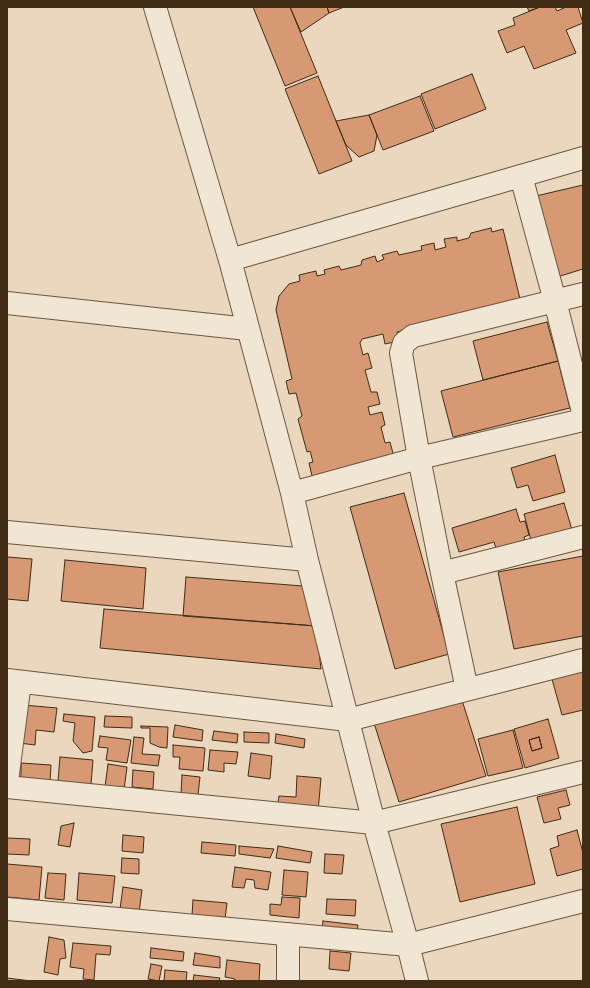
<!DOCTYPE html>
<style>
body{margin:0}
#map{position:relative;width:590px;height:988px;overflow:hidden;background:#ead7bd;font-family:"EB Garamond",serif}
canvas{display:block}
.frame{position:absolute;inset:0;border:8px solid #412c16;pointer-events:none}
</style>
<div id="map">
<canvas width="590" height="988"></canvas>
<div class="frame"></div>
</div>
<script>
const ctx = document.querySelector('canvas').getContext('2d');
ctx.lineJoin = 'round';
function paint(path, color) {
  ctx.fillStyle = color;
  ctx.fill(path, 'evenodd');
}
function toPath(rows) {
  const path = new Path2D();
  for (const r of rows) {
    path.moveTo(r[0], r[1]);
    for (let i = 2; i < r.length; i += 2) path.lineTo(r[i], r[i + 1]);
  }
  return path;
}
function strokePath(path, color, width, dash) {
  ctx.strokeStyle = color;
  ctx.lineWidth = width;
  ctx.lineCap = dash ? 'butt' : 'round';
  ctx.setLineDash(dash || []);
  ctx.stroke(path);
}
const building = toPath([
 [253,7,290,7,317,73,285,86,253,7],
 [290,7,327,7,329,13,301,32,290,7],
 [327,7,344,7,329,13,327,7],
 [527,7,540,7,529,11,527,7],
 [540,7,555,7,557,11,566,7,578,7,583,23,566,30,576,53,534,69,524,46,507,53,498,31,515,25,513,18,540,7],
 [472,74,486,109,435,129,421,94,472,74],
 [318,76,352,161,319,174,285,89,318,76],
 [420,96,434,131,383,150,369,115,420,96],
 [369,115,377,135,374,151,359,157,346,145,336,121,369,115],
 [583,185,583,269,557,277,536,196,583,185],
 [491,228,492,232,503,229,521,303,397,332,399,341,385,344,383,334,362,339,360,343,363,355,368,353,372,368,365,370,371,392,377,392,380,404,368,407,370,415,382,412,385,425,381,427,385,443,390,442,394,457,313,480,309,463,313,462,310,451,307,452,298,419,302,416,296,393,289,394,286,381,292,379,276,310,279,296,289,284,300,281,299,275,316,271,317,276,325,274,324,270,339,266,341,270,361,265,362,260,375,256,377,262,384,259,382,255,397,251,399,255,422,250,421,246,434,243,435,250,446,247,444,239,457,237,457,241,469,238,471,233,491,228],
 [547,322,558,361,483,380,473,341,547,322],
 [558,361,570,408,453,437,441,391,558,361],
 [555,455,565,492,533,501,528,485,517,488,511,468,555,455],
 [404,493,449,654,395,669,350,507,404,493],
 [564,503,573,533,532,544,524,514,564,503],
 [516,509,520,522,525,521,529,535,524,537,527,546,498,555,494,542,459,552,452,528,516,509],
 [583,556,583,636,514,649,498,572,583,556],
 [7,557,32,559,28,601,7,599,7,557],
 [65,560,146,568,143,609,61,601,65,560],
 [186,577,303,586,316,626,183,616,186,577],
 [104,609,316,626,321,669,100,648,104,609],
 [583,671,583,710,562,715,552,679,583,671],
 [461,697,486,776,399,802,374,723,461,697],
 [23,705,57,708,54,732,36,730,35,745,19,743,23,705],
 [64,714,95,717,92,751,83,753,73,741,75,723,63,721,64,714],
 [105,716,132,717,132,728,104,727,105,716],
 [548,719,559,758,525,768,514,729,548,719],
 [539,737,542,748,532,751,529,740,539,737],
 [175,725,203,730,202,741,173,737,175,725],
 [141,726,168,727,167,748,159,747,150,743,150,728,141,728,141,726],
 [513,730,523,768,488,776,478,739,513,730],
 [214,731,238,734,237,743,212,740,214,731],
 [244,732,269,733,269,743,244,742,244,732],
 [276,734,305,739,304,748,275,743,276,734],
 [100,736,131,740,127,763,106,760,108,748,98,747,100,736],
 [134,737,144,738,142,754,160,755,158,766,131,763,134,737],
 [539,737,542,748,532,751,529,740,539,737],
 [173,745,205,748,203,771,179,769,180,757,173,757,173,745],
 [210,750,238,752,236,764,224,763,224,772,208,770,210,750],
 [251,753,272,756,270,779,248,776,251,753],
 [60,757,93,760,91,784,58,781,60,757],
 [21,763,51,765,50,782,21,781,21,763],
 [108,764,127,767,124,790,105,787,108,764],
 [133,770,154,772,153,789,132,787,133,770],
 [182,775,200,777,198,795,181,794,182,775],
 [297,776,321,778,318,812,277,809,279,796,296,797,297,776],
 [566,790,570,805,558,808,561,819,544,823,537,797,566,790],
 [517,807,535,884,460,902,441,824,517,807],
 [74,823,70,847,58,845,61,826,74,823],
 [577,830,583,853,583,869,557,876,550,849,559,846,557,836,577,830],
 [123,835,144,837,143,853,122,851,123,835],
 [7,838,30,839,29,855,7,854,7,838],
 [202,842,236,845,235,856,201,853,202,842],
 [239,846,274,849,270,858,239,854,239,846],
 [278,846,312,852,310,863,276,858,278,846],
 [325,854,344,855,342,874,324,873,325,854],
 [122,858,139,859,139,874,121,873,122,858],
 [7,864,42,867,39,900,7,897,7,864],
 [235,867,271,872,268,890,255,888,254,880,246,879,244,888,232,887,235,867],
 [284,870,308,872,306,897,282,895,284,870],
 [48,873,66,874,64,900,45,898,48,873],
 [79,873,115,876,112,903,77,900,79,873],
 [123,887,142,890,139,912,120,909,123,887],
 [282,897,300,898,299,918,270,915,270,904,281,905,282,897],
 [327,899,356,900,355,916,326,914,327,899],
 [193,900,227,903,225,919,192,916,193,900],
 [323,921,358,925,357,934,322,931,323,921],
 [49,937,64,940,66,958,60,959,58,975,44,972,49,937],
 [73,943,111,946,110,955,96,954,94,980,83,979,84,969,70,967,73,943],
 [151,948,184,952,183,961,150,958,151,948],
 [330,951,351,953,349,971,329,969,330,951],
 [195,953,220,957,220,968,193,965,195,953],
 [227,960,260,964,259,981,235,981,235,979,225,977,227,960],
 [151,964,162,966,159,981,148,979,151,964],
 [165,970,187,972,186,981,164,981,165,970],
 [194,975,220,978,219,981,193,981,194,975],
 [7,978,31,981,7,981,7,978]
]);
const minor = toPath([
 [155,7,230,260,292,493,307,560,374,823,408,945,417,981],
 [521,176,555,301,583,412],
 [230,260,583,158],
 [7,303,248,329],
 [292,493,419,458,583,420],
 [7,532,307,560],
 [442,573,583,537],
 [7,680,348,720,583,660],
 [467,689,442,573,419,458,401,353,404,343,413,336,583,294],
 [7,781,20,682],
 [7,787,374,823,583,772],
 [7,909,408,945,583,901],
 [288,934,288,981]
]);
paint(building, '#d69973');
strokePath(building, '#412c16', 1);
strokePath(minor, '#6b5740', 24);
strokePath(minor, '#f1e5d4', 22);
</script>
